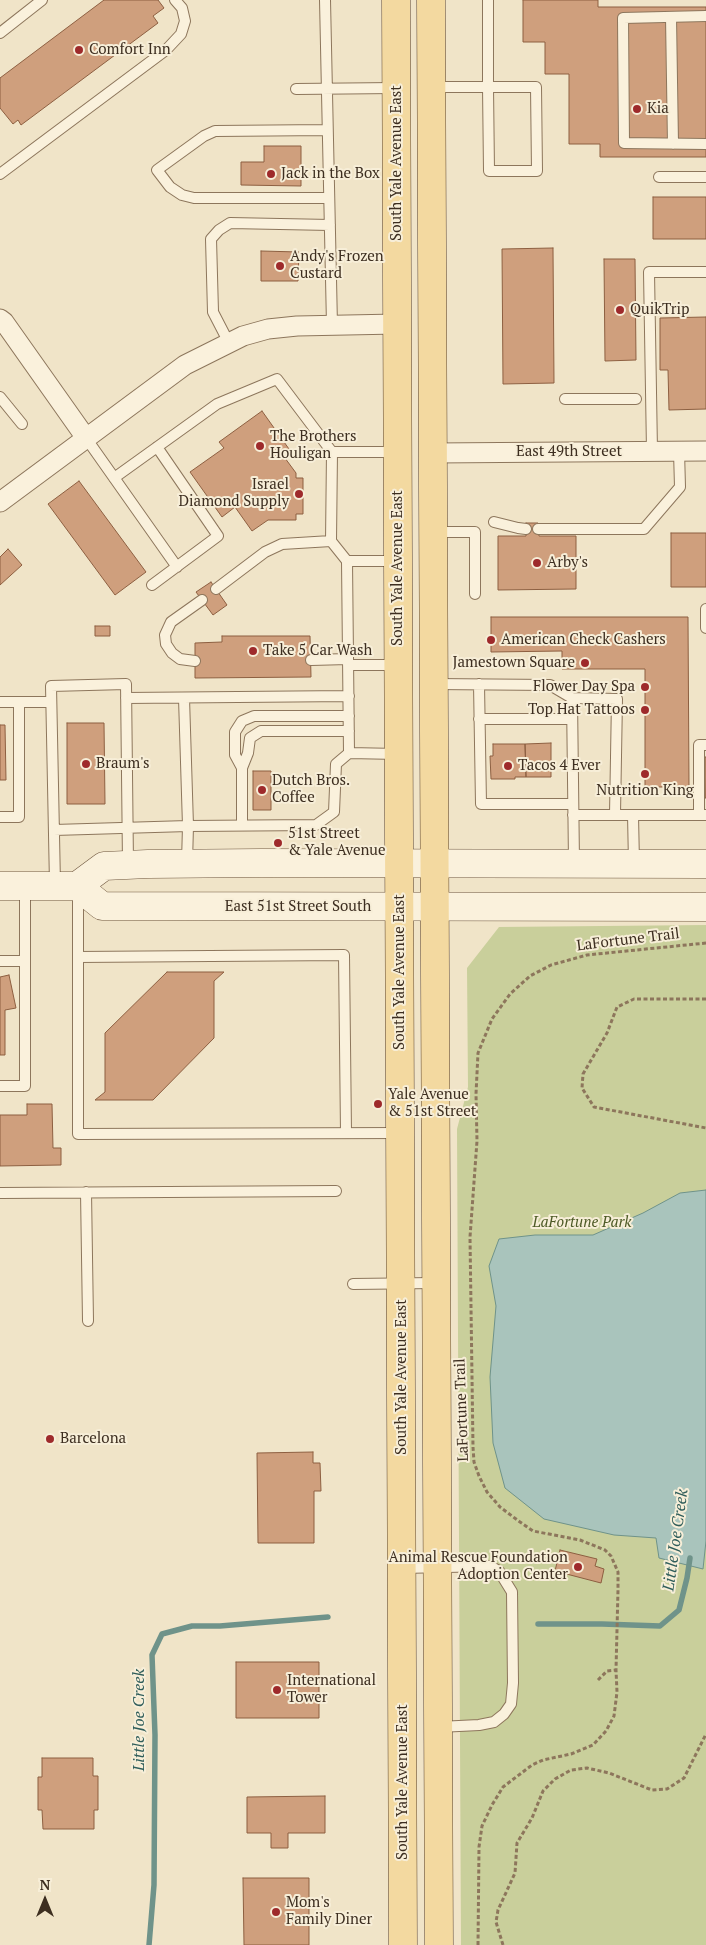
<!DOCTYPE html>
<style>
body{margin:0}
#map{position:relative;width:706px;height:1945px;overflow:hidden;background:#f0e4c8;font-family:"PT Serif",serif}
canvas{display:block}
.north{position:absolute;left:20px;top:1875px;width:50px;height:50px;-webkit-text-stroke:4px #f7eed8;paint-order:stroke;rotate:0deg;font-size:14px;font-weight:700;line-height:20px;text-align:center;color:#3d2e20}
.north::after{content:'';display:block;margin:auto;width:18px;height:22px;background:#3d2e20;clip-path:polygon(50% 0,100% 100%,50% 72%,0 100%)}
</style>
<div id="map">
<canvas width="706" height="1945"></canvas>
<div class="north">N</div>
</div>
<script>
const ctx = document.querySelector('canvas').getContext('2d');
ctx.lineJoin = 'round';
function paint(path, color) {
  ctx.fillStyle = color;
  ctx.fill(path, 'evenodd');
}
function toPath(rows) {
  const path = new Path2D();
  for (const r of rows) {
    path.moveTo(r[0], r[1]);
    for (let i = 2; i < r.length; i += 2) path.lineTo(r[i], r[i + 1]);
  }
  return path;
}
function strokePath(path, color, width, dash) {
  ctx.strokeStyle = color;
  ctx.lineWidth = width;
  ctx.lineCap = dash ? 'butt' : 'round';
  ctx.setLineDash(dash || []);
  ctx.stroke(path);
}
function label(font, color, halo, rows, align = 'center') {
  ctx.font = font + ' "PT Serif",serif';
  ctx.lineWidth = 4;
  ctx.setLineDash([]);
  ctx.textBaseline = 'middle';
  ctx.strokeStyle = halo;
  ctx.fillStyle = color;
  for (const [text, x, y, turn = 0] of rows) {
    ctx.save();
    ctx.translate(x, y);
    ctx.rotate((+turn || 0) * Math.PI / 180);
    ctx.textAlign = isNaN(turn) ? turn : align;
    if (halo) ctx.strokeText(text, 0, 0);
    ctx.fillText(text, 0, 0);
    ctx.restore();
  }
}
const green = toPath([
 [706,925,706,1945,461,1945,457,1129,468,1087,467,968,499,927]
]);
const water = toPath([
 [706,1190,706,1541,703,1569,659,1558,656,1538,614,1535,544,1519,505,1488,493,1443,490,1377,496,1306,489,1266,499,1239,535,1235,593,1235,643,1213,680,1193,706,1190]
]);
const stream = toPath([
 [538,1624,602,1624,660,1626,679,1610,687,1578,690,1558],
 [149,1945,154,1885,155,1735,152,1655,162,1634,192,1626,220,1626,328,1617]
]);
const building = toPath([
 [104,0,158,0,164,8,153,16,158,23,21,125,18,120,13,124,0,108,0,78,104,0],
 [523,0,598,0,598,7,706,7,706,157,600,157,600,144,569,144,569,74,545,74,545,42,523,42,523,0],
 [264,146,301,146,301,186,241,185,241,162,264,162,264,146],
 [653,197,706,197,706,239,653,239,653,197],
 [553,248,554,383,503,384,502,249,553,248],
 [261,251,299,252,298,281,261,281,261,251],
 [604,259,635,259,636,360,605,361,604,259],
 [706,317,706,409,669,410,668,370,660,370,660,318,706,317],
 [262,411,289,449,282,454,296,473,296,478,303,478,303,514,296,514,296,520,268,520,252,531,235,507,222,517,190,472,224,448,219,442,262,411],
 [79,481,146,572,115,595,48,504,79,481],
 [526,523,538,523,539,536,576,536,576,589,498,590,498,536,526,536,526,523],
 [671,533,706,533,706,587,671,587,671,533],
 [8,549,22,565,0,585,0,557,8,549],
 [211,582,227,605,213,615,196,592,211,582],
 [491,617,688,617,689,787,645,787,645,669,562,669,562,651,491,652,491,617],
 [95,626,110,626,110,636,95,636,95,626],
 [222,636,310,636,311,677,195,678,195,643,222,642,222,636],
 [67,723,104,723,105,804,67,804,67,723],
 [0,725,5,725,6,780,0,780,0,725],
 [551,743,551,777,526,777,525,744,551,743],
 [493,744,525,744,526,777,515,777,515,779,491,779,490,756,493,756,493,744],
 [704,757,706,757,706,798,705,798,704,757],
 [253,771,271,771,271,810,253,810,253,771],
 [167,972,224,972,214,981,214,1038,153,1100,95,1100,105,1092,105,1033,167,972],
 [9,975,16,1008,5,1010,5,1055,0,1055,0,977,9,975],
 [27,1104,52,1104,53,1148,61,1148,61,1165,0,1166,0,1115,27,1115,27,1104],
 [313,1452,313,1463,320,1463,321,1491,314,1491,314,1543,258,1543,257,1453,313,1452],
 [560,1550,597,1559,595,1566,604,1569,601,1583,555,1571,560,1550],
 [236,1662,319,1662,319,1718,236,1718,236,1662],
 [42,1758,93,1758,93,1776,98,1776,98,1810,94,1810,94,1829,43,1829,42,1810,38,1810,38,1777,42,1777,42,1758],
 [325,1796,325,1833,288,1833,288,1848,271,1848,271,1833,247,1833,247,1797,325,1796],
 [243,1878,309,1878,309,1945,244,1945,243,1878]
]);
const path = toPath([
 [706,999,634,999,617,1007,607,1033,583,1074,582,1088,594,1107,706,1128],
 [598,1680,607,1671,616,1670],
 [478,1945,479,1847,482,1826,492,1805,503,1787,532,1765,543,1760,571,1754,593,1745,606,1731,614,1716,617,1692,616,1670,618,1590,618,1572,611,1556,605,1550,580,1540,533,1531,520,1522,500,1507,487,1492,479,1476,474,1462,473,1447,470,1237,477,1141,476,1094,478,1053,492,1019,510,994,530,976,551,965,587,955,706,943],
 [503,1945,496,1922,498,1910,515,1873,517,1843,532,1818,543,1791,555,1779,571,1770,587,1768,609,1773,652,1790,667,1789,684,1778,706,1734]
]);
const service = toPath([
 [325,0,332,325],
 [706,16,623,18,624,143,706,144],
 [671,17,673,144],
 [0,33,42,0],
 [432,87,536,87,537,171,489,171,488,87,488,0],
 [296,89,395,88],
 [327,130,215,131,204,136,157,170,170,187,182,195,194,198,329,198],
 [0,174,166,50,181,34,185,21,182,8,175,0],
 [659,177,706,177],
 [229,343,213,312,211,239,219,230,230,223,330,225],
 [0,397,22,424],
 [565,399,636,399],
 [86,438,177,567],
 [652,451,649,272,706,272],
 [332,452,396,452],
 [114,478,217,404,277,379,332,452,331,541,347,561,349,753,336,764,334,812,316,825,188,826,187,862],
 [494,522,518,528,526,529],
 [538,529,644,529,680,487,679,451],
 [435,532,475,532,475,594],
 [347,561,396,561],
 [152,585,218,536,157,447],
 [216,589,265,552,282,544,331,541],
 [706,609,706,628],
 [311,660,348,659],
 [195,661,180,659,172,653,166,644,165,635,171,622,202,600],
 [348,665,397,665],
 [434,684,550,685,572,698,617,699,615,814],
 [479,684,481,804,573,804],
 [126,698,349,696],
 [572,698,574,862],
 [0,702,51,702],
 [479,719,572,719],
 [349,753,398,754],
 [242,768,235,755,235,732,242,721,254,716,349,716],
 [573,815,706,815],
 [633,815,634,863],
 [699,815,699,745,706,745],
 [0,817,19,817,19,702],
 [242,825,242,768,248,753,250,738,261,731,349,731],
 [54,830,188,826,184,698],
 [55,884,51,686,126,684,128,864],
 [78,893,78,1134,400,1133],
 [78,957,344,955,346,1133],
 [0,961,25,961],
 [0,1086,25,1086,25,887],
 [86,1192,88,1321],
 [0,1193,336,1191],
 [353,1284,434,1283],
 [403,1568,490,1566,499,1571,512,1592,513,1683,511,1704,504,1714,494,1722,479,1725,439,1727]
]);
const minor = toPath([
 [0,319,4,322,86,438],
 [433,453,706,451],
 [0,502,185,365,243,336,268,329,297,326,397,324]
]);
const secondary = toPath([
 [0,886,77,886,104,866,148,864,261,863,706,864],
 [77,886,102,906,706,907]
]);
const primary = toPath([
 [396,0,403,1945],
 [431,0,439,1945]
]);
const markers = [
 [79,50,5,"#9e2a2b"],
 [637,109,5,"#9e2a2b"],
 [271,174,5,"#9e2a2b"],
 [280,266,5,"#9e2a2b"],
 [620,310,5,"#9e2a2b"],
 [260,446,5,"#9e2a2b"],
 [299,494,5,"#9e2a2b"],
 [537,563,5,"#9e2a2b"],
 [491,640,5,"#9e2a2b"],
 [253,651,5,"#9e2a2b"],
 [585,663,5,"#9e2a2b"],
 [645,687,5,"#9e2a2b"],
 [645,710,5,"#9e2a2b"],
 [86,764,5,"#9e2a2b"],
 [508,766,5,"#9e2a2b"],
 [645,774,5,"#9e2a2b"],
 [262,790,5,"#9e2a2b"],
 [278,843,5,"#9e2a2b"],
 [378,1104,5,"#9e2a2b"],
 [50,1439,5,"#9e2a2b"],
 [578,1567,5,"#9e2a2b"],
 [277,1690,5,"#9e2a2b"],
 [276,1912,5,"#9e2a2b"]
];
const poiNames = [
 ["Comfort Inn",89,50],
 ["Kia",647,109],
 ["Jack in the Box",281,174],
 ["Andy's Frozen",290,257],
 ["Custard",290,274],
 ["QuikTrip",630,310],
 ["The Brothers",270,437],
 ["Houligan",270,454],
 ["Israel",289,485,"right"],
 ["Diamond Supply",289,502,"right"],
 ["Arby's",547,563],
 ["American Check Cashers",501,640],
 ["Take 5 Car Wash",263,651],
 ["Jamestown Square",575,663,"right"],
 ["Flower Day Spa",635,687,"right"],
 ["Top Hat Tattoos",635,710,"right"],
 ["Braum's",96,764],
 ["Tacos 4 Ever",518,766],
 ["Dutch Bros.",272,781],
 ["Coffee",272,798],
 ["Nutrition King",645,791,"center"],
 ["51st Street",288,834],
 ["& Yale Avenue",288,851],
 ["Yale Avenue",388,1095],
 ["& 51st Street",388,1112],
 ["Barcelona",60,1439],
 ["Animal Rescue Foundation",568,1558,"right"],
 ["Adoption Center",568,1575,"right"],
 ["International",287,1681],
 ["Tower",287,1698],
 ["Mom's",286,1903],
 ["Family Diner",286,1920]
];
const streetNames = [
 ["South Yale Avenue East",397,163,-90],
 ["East 49th Street",569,452],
 ["South Yale Avenue East",398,568,-90],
 ["East 51st Street South",298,907],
 ["LaFortune Trail",628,940,-7],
 ["South Yale Avenue East",400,972,-90],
 ["South Yale Avenue East",402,1377,-90],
 ["LaFortune Trail",462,1410,-92],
 ["South Yale Avenue East",403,1782,-90]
];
const parkNames = [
 ["LaFortune Park",582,1223]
];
const waterNames = [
 ["Little Joe Creek",676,1540,-82],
 ["Little Joe Creek",139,1720,-90]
];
paint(green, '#c9cf9b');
paint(water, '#a9c4bc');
strokePath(water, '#6f938a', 1);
strokePath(stream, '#6f938a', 5.5);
paint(building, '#cf9f7d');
strokePath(building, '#8d5f41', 1);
strokePath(service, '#8d765c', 12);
strokePath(minor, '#8d765c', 21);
strokePath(secondary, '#6f573f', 29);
strokePath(primary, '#5b4430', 29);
strokePath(path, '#8d765c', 3, [4, 2.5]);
strokePath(service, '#faf1dc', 10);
strokePath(minor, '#faf1dc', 19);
strokePath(secondary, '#faf1dc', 28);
strokePath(primary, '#f3d9a0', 28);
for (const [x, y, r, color] of markers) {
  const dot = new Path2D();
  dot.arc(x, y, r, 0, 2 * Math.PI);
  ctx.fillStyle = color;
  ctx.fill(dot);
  strokePath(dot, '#f7eed8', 2);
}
label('15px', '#3d2e20', '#f7eed8', poiNames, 'left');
label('15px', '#3d2e20', '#f7eed8', streetNames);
label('italic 15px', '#4d5a26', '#f7eed8', parkNames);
label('italic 16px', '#2f5d5a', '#f7eed8', waterNames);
</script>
